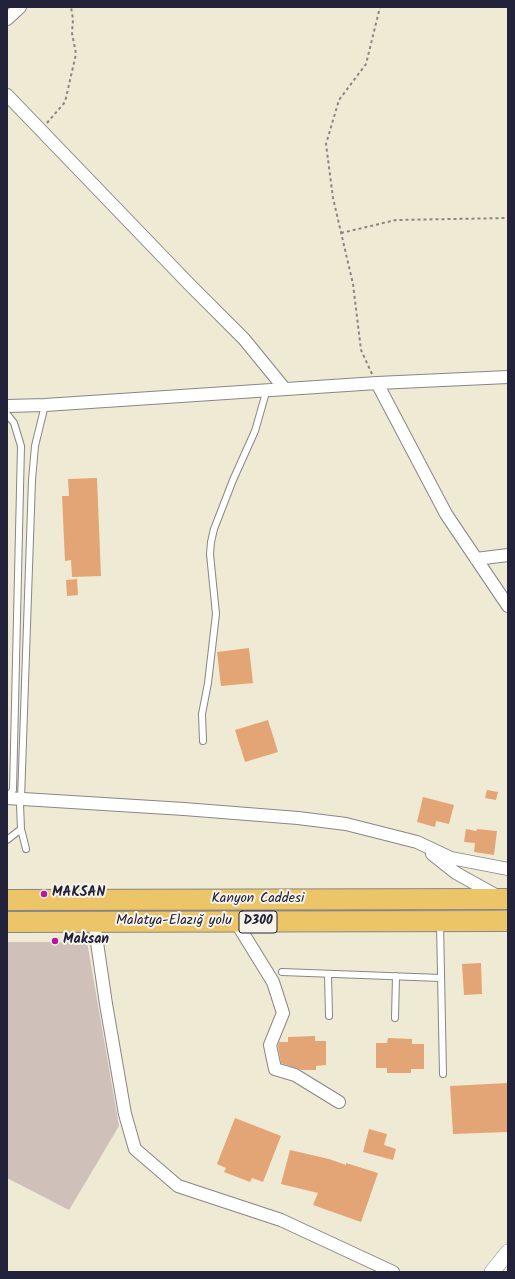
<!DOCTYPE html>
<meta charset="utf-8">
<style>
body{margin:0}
#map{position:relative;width:515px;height:1279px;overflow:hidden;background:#efead3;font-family:Kalam,sans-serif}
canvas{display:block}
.frame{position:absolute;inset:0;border:8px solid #22223b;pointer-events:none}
</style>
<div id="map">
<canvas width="515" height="1279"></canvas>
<div class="frame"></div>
</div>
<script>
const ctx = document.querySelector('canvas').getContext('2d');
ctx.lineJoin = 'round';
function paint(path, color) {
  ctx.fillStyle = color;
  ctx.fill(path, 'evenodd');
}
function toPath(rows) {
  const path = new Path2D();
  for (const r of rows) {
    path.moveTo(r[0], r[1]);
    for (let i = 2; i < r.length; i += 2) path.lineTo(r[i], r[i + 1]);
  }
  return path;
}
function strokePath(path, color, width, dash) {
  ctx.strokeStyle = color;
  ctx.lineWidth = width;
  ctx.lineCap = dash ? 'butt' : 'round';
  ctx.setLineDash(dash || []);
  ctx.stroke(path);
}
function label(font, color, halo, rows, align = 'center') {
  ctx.font = font + ' Kalam,sans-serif';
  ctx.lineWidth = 4;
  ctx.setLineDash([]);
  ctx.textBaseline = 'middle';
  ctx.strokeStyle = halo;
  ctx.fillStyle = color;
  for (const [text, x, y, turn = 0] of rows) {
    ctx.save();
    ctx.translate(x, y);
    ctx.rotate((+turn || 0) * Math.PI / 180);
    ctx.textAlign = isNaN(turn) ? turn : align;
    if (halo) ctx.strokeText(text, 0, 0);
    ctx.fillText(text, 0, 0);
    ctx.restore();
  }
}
const industrial = toPath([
 [7,942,87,942,119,1126,69,1210,7,1178]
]);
const building = toPath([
 [97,478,101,576,72,577,71,560,65,561,62,496,69,496,68,479],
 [77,579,78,595,67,596,66,580],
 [249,648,253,683,221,686,217,652],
 [268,720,278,752,245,762,235,730],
 [487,790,498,792,496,800,485,798],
 [423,797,454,805,449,824,436,821,435,827,417,822],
 [466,829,476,831,477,829,497,831,494,855,474,852,475,843,464,842],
 [481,963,482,994,464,995,462,964],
 [315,1036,315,1041,326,1041,326,1065,316,1066,316,1070,302,1070,281,1063,278,1046,279,1042,288,1042,288,1037],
 [388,1038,412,1039,412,1044,424,1044,424,1069,411,1069,411,1073,387,1073,387,1068,376,1068,376,1043,387,1043],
 [508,1083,508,1132,453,1134,450,1086],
 [235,1118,281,1136,263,1182,252,1178,250,1182,224,1172,226,1168,217,1164],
 [369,1129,387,1134,384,1145,396,1149,393,1160,363,1152],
 [290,1150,329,1159,346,1165,346,1163,378,1173,361,1222,313,1205,318,1193,281,1184]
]);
const path = toPath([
 [47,123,65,102,76,54,72,33,73,19,71,7],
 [341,233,396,220,508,218],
 [372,374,361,350,353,284,333,198,326,144,339,100,366,64,380,7]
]);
const service = toPath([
 [7,414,14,423,21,446,13,790,7,797],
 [203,741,202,714,208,683,216,614,210,554,211,542,214,529,233,480,255,431,267,389],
 [7,840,21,829],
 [26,849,21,829,20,804,21,799,32,480,35,446,45,405],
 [440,923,443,1074],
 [282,972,441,978],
 [328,974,329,1016],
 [395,1018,396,976]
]);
const minor = toPath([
 [7,19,20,7],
 [7,95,189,284,244,339,284,388],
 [377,383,446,514,508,606],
 [7,406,45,405,377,383,508,377],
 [476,559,508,555],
 [7,798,184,809,298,818,346,824,417,842,451,858,508,869],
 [432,854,456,873,499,897],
 [94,922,106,1004,125,1114,135,1149,178,1186,281,1220,393,1272],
 [236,922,273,982,283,1013,270,1045,275,1069,295,1075,339,1102]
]);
const tertiary = toPath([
 [492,1272,508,1252]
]);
const trunk = toPath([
 [7,900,508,899],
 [7,922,508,921]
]);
const markers = [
 [44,894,4,"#b5179e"],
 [55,941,4,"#b5179e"]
];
const shields = [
 [258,922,38]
];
const shieldNames = [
 ["D300",258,922]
];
const poiNames = [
 ["MAKSAN",52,894],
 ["Maksan",63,941]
];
const streetNames = [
 ["Kanyon Caddesi",258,900],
 ["Malatya-Elazığ yolu",174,922]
];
paint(industrial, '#cfc0ba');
paint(building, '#e4a576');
strokePath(service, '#888687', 8);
strokePath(minor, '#888687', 14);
strokePath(tertiary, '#888687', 16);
strokePath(trunk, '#888687', 22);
strokePath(path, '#888687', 2, [3, 3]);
strokePath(service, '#fff', 6);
strokePath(minor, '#fff', 12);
strokePath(tertiary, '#fff', 15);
strokePath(trunk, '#edc569', 20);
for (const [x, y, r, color] of markers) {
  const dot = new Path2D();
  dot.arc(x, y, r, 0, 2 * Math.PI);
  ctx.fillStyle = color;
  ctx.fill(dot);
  strokePath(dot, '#f7f3e8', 1.5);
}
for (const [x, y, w] of shields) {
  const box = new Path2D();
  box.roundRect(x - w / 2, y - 11, w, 22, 3);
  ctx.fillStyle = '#f7f3e8';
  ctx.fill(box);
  strokePath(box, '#22223b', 1);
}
label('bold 13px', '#22223b', null, shieldNames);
label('bold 14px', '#22223b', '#f7f3e8', poiNames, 'left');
label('14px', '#22223b', '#f7f3e8', streetNames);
</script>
